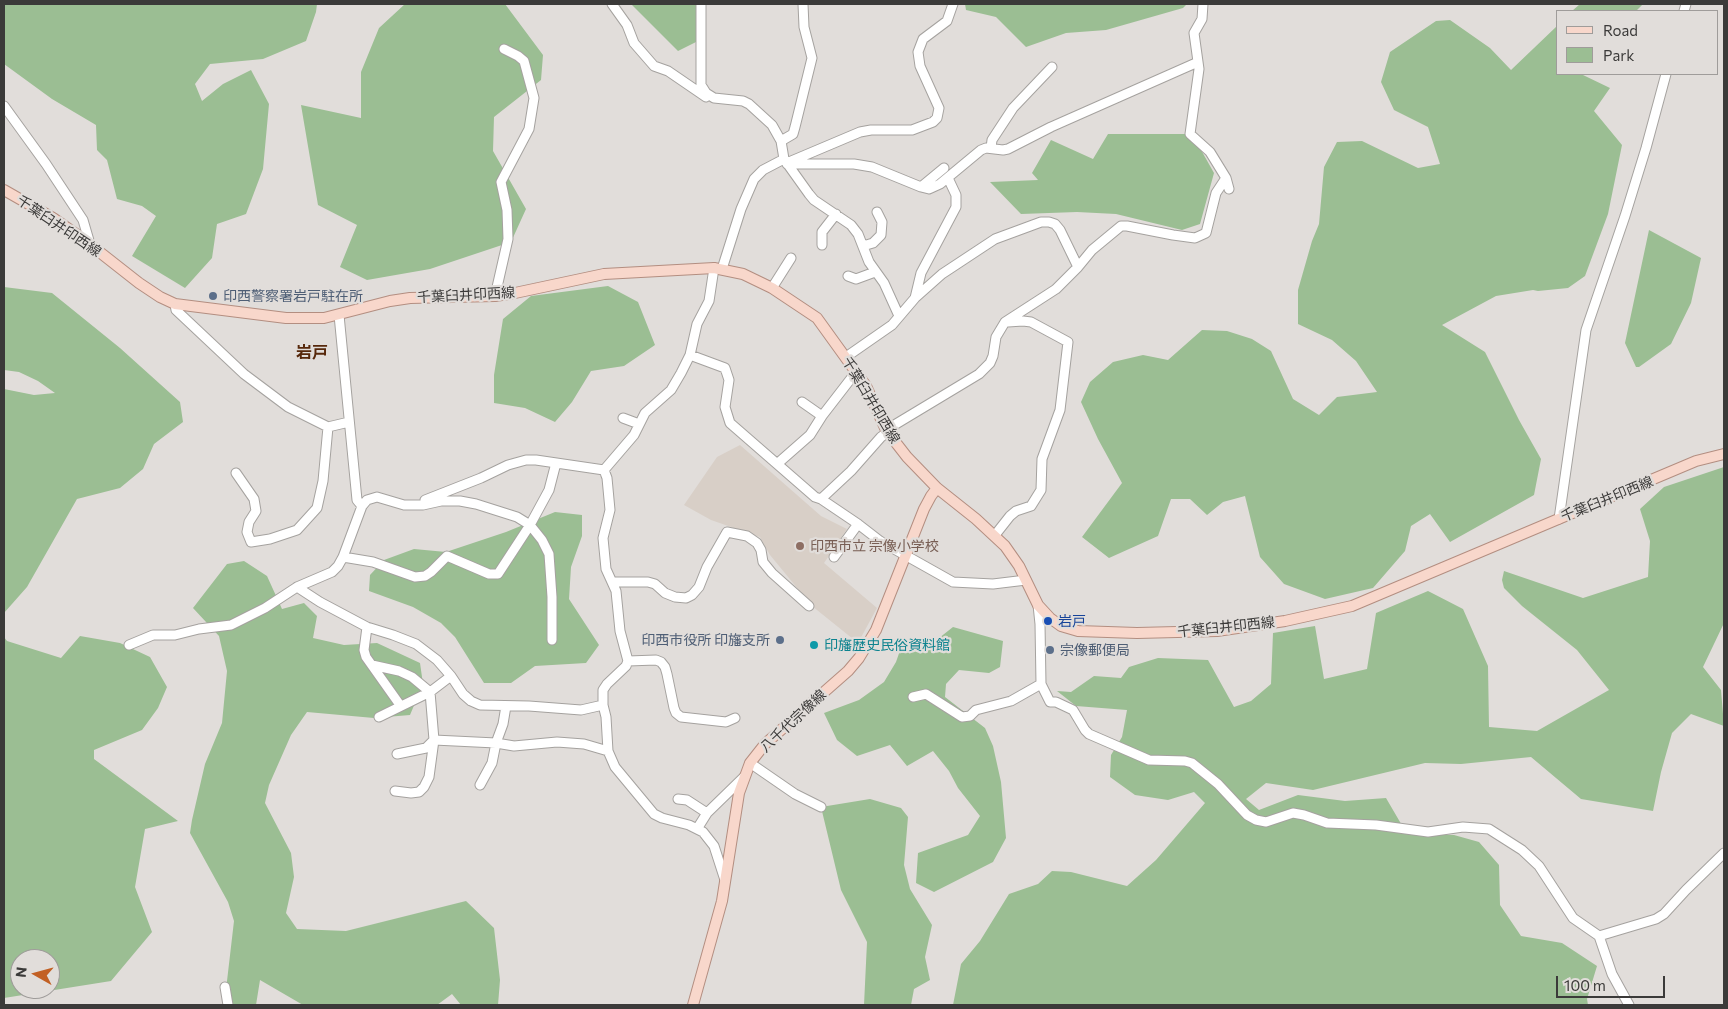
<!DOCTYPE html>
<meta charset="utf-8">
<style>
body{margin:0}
#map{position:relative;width:1728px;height:1009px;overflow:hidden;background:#e1ddda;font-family:Commissioner,sans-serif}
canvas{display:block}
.frame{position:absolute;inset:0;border:5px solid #3b3a39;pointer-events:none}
.legend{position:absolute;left:1556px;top:10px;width:162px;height:65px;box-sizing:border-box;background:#e1ddda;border:1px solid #9f9c9a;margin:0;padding:6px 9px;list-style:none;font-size:15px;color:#3b3a39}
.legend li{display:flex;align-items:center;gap:10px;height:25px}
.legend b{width:25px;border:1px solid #9f9c9a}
.north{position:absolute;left:10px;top:949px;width:50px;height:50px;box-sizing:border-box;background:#e1ddda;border:1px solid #9f9c9a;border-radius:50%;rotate:277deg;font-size:14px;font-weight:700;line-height:20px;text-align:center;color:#3b3a39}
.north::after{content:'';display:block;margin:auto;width:18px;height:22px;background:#c26024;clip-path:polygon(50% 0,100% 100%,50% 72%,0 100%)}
.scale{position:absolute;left:1556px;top:976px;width:109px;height:22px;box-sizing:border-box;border:2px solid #3b3a39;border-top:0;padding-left:6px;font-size:15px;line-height:18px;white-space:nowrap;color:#3b3a39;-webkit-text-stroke:4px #e1ddda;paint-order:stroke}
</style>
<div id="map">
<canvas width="1728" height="1009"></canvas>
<div class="frame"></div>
<ul class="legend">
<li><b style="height:6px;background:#f8d7cb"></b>Road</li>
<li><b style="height:14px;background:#9bbe93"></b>Park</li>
</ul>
<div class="north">N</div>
<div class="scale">100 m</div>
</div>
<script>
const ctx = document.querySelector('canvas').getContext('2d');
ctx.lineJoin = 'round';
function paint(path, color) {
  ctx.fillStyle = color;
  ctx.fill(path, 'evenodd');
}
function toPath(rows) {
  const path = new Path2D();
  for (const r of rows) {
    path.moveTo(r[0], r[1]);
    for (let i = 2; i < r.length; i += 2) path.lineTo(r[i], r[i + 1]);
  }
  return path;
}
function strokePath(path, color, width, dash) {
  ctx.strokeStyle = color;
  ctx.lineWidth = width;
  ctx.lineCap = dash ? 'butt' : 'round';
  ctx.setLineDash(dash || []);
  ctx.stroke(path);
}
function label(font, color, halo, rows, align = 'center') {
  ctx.font = font + ' Commissioner,"Noto Sans JP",sans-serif';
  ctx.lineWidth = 4.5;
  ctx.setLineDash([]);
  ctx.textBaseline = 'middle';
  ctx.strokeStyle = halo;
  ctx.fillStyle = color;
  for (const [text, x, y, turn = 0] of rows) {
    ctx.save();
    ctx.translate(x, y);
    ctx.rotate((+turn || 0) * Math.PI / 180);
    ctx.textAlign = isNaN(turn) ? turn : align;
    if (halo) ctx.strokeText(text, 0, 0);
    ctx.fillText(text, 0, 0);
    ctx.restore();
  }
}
const built = toPath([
 [740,445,821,516,847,529,824,563,877,608,858,643,812,606,770,555,760,537,711,520,684,505,717,457]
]);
const green = toPath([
 [4,4,317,4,316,12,306,41,263,59,210,64,195,84,202,101,223,84,251,70,269,104,263,169,246,214,217,224,212,258,185,288,132,256,156,216,142,206,117,199,107,160,97,150,96,125,52,99,4,64],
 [405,4,505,4,543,55,541,80,494,117,493,151,526,209,511,242,430,269,367,280,340,267,357,225,318,205,301,105,361,118,361,72,379,28],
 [631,4,706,4,704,25,696,42,678,51],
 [965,4,1187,4,1183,8,1106,30,1066,33,1026,47,996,17,966,10],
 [1580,4,1643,4,1636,11,1572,11],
 [1450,20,1490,48,1511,70,1557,26,1557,74,1584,74,1583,75,1610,88,1594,111,1622,145,1608,214,1585,276,1568,288,1538,291,1533,290,1496,296,1442,325,1485,352,1519,420,1541,459,1534,495,1450,542,1430,514,1411,526,1405,551,1373,588,1325,599,1284,584,1260,557,1245,496,1223,502,1207,515,1190,499,1171,499,1158,536,1109,558,1082,537,1122,483,1098,439,1081,402,1090,382,1113,362,1143,355,1168,360,1202,330,1227,331,1252,339,1271,351,1293,399,1319,415,1337,397,1377,392,1356,361,1332,340,1298,324,1298,290,1312,241,1319,224,1324,167,1337,142,1362,141,1418,168,1440,164,1428,127,1394,110,1381,82,1390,52,1436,21],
 [1108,134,1192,134,1214,173,1200,224,1182,230,1116,214,1077,212,1021,214,990,182,1038,180,1032,173,1051,140,1093,159],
 [1649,230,1701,258,1691,303,1671,344,1639,367,1636,367,1625,343],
 [608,286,638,302,655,345,624,366,591,371,572,402,555,422,525,408,494,403,494,375,503,319,531,296],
 [4,287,52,293,120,348,180,402,183,422,154,444,143,469,120,488,77,499,27,587,4,613,4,389,34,395,55,393,38,381,19,372,4,370],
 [1724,467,1724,623,1703,667,1721,690,1724,726,1691,714,1672,733,1661,772,1653,811,1581,799,1531,757,1461,764,1425,763,1313,790,1266,783,1246,799,1259,810,1298,795,1345,801,1386,798,1407,834,1454,835,1479,842,1499,865,1500,905,1521,936,1562,943,1597,966,1587,999,1588,1005,953,1005,961,964,980,941,1009,894,1038,884,1052,871,1071,872,1127,886,1156,860,1205,803,1194,792,1168,800,1135,795,1110,777,1111,755,1122,737,1127,710,1076,706,1057,691,1071,692,1094,676,1121,678,1129,667,1158,658,1208,660,1234,707,1251,701,1271,684,1273,633,1315,626,1324,679,1367,669,1376,613,1428,591,1463,609,1488,666,1489,727,1537,731,1609,690,1577,650,1522,606,1504,588,1502,580,1504,571,1583,598,1648,577,1650,541,1640,509,1664,487],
 [555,512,582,515,582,536,571,567,569,599,599,645,586,663,535,666,511,683,484,683,455,637,441,623,413,607,369,591,370,575,384,560,414,549,446,552,506,532],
 [244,561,267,576,282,609,304,603,317,616,313,638,344,645,377,643,420,663,423,684,410,715,374,718,307,712,291,735,269,785,265,803,291,853,294,877,286,913,297,929,346,931,466,901,494,928,500,980,498,1005,461,1005,452,994,437,1005,303,1005,260,980,256,1005,227,1005,227,981,234,921,228,902,190,833,192,820,205,764,222,723,227,671,219,636,193,608,227,564],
 [953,627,1003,641,1000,667,989,673,959,670,946,684,945,697,985,728,993,746,1001,782,1006,838,993,862,934,892,916,883,918,853,968,835,980,816,958,788,949,771,933,751,907,766,890,745,857,756,837,740,824,713,859,700,884,682,896,662,904,639,934,642],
 [80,636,120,643,150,657,167,687,158,708,142,730,94,750,94,759,178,821,145,829,135,887,152,932,111,981,4,998,4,637,7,641,61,658],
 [20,959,50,959,50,989,20,989],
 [870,799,901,808,908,817,904,865,910,889,932,925,925,957,930,980,914,989,911,1005,864,1005,867,942,841,890,821,807]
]);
const minor = toPath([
 [612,4,627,25,634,43,654,66,668,71,706,97],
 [701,4,701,85,706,93,714,98,743,101,749,104,772,125,781,141,784,159,809,194,814,200,851,225,858,234,869,262,884,283,899,316],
 [1203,4,1202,19,1194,33,1199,69,1190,134,1210,152,1226,178,1229,189],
 [1684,11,1686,4],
 [4,106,46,164,83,220,90,244],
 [781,141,793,134,795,127,812,58,804,27,803,4],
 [991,148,992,140,1013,108,1052,67],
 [789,162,860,132,871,130,912,130,933,122,937,118,939,108,920,66,918,52,923,39,947,21,953,4],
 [787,164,854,164,872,167,921,187,929,189,940,184,981,150,986,148,1003,150,1008,149,1051,127,1198,62],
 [921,187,944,168],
 [822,245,822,232,836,214],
 [863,246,873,243,881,235,882,222,877,212],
 [722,269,741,209,754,179,763,170,784,159],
 [848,276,856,279,875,272],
 [772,288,791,258],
 [495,296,508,239,507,210,501,182,529,129,534,98,524,61,518,56,504,49],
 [915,298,921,273,956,207,956,195,948,178],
 [175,304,176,310,244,374,288,407,328,427],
 [339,315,357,500,362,506],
 [690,355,725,368,729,380,725,407,730,423,815,497,821,499,858,524,880,541,953,582,993,584,1026,580],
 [846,357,892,325,915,298,942,274,995,239,1041,222,1049,222,1055,224,1060,230,1078,267],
 [802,402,822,416],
 [623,418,639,424],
 [886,430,979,374,990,363,993,356,996,337,1005,322,1056,289,1078,267,1092,250,1121,226,1127,226,1173,235,1195,238,1206,233,1216,193,1226,178],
 [777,464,810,435,822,416,856,372],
 [604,470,607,478,610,510,603,538,606,569,616,591,620,631,628,661,626,666,607,684,603,690,603,705,606,717,608,751,615,767,654,814,662,818,689,825,703,832,714,846,725,880],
 [604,470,634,435,645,413,671,390,681,373,690,355,697,324,709,301,714,268],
 [236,473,254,499,256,511,249,522,247,532,251,542,270,539,297,530,317,508,323,481,328,427,349,422],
 [821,499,851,471,881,437,888,432],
 [425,500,481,478,508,465,526,460,536,460,604,470],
 [1559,519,1586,330,1625,216,1646,148,1666,74],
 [995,535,1010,516,1016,511,1031,506,1041,490,1042,459,1060,410,1068,342,1031,322,1023,321,1008,322],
 [343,557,373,562,415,577,425,576,431,572,447,556,489,574,498,574,530,525,549,490,556,463],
 [834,557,858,524],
 [613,582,648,582,655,584,665,593,675,597,686,598,692,595,699,587,707,567,727,532,747,536,757,543,761,550,763,562,772,573,809,606],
 [297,587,320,602,367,627,393,635,416,644,437,660,451,676,463,694,471,701,480,705,529,706,581,710,603,705],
 [1038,605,1040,624,1041,684,1050,702,1056,702,1073,710,1085,730,1089,734,1149,760,1185,761,1192,763,1218,784,1247,815,1256,820,1266,822,1293,813,1304,815,1327,823,1376,825,1428,832,1463,827,1489,829,1522,850,1539,866,1573,918,1599,936,1612,974,1629,1005],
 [367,627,364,650,366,657,400,705],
 [129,645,153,635,175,635,199,629,231,625,265,608,297,587,332,572,338,566,343,557,362,506,367,500,377,497,404,505,423,505,441,501,460,501,476,504,517,517,530,525,542,540,549,554,552,597,552,640],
 [628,661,656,660,661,662,665,667,667,674,674,708,676,713,681,717,726,722,735,718],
 [372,665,399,671,412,677,430,692,434,740,429,777,424,787,419,792,411,793,395,791],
 [913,697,926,694,962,717,970,716,976,710,1011,701,1041,684],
 [379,717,430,692,451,676],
 [397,754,426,748,434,740,496,743,514,746,557,742,584,744,608,751],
 [750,763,795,794,821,807],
 [480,785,492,763,496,743,503,724,506,706],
 [678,799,687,800,707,813],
 [697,829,707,813,744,777],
 [1599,936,1656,919,1664,914,1686,890,1724,853],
 [225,987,228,1005]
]);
const major = toPath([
 [4,190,53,218,83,239,139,283,160,297,175,304,286,318,324,318,390,301,410,298,495,296,515,293,604,274,714,268,743,274,772,288,817,318,866,386,886,430,907,457,937,488,976,519,1005,546,1019,566,1038,605,1050,618,1061,626,1078,631,1137,633,1217,631,1285,621,1352,606,1696,461,1724,454],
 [693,1005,722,901,739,793,750,763,765,744,848,671,859,658,876,630,924,509,931,496,937,488]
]);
const markers = [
 [213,296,5,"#5c6f8a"],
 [800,546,5,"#8d6e63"],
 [1048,621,5,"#1a4fb4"],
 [780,640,5,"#5c6f8a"],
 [814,645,5,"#0f9aa8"],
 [1050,650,5,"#5c6f8a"]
];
const streetNames = [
 ["千葉臼井印西線",59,226,34],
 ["千葉臼井印西線",466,295,-3],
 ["千葉臼井印西線",871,400,59],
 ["千葉臼井印西線",1607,499,-22],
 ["千葉臼井印西線",1226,627,-6],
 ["八千代宗像線",793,721,-43]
];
const serviceNames = [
 ["印西警察署岩戸駐在所",223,296],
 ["印西市役所 印旛支所",770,640,"right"],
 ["宗像郵便局",1060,650]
];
const educationNames = [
 ["印西市立 宗像小学校",810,546]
];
const transitNames = [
 ["岩戸",1058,621]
];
const cultureNames = [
 ["印旛歴史民俗資料館",824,645]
];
const quarterNames = [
 ["岩戸",312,353]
];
paint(built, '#d8cfc7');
paint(green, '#9bbe93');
strokePath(minor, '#a5a29f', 11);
strokePath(major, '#b38e81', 12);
strokePath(minor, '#fff', 9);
strokePath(major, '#f8d7cb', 10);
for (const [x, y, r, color] of markers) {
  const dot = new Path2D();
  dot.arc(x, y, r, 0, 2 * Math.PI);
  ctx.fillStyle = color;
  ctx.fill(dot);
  strokePath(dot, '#e1ddda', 2);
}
label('14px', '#3b3a39', '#e1ddda', streetNames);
label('14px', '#4e5e75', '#e1ddda', serviceNames, 'left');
label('14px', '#785e54', '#e1ddda', educationNames, 'left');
label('14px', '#164399', '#e1ddda', transitNames, 'left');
label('14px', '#0d838f', '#e1ddda', cultureNames, 'left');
label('bold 16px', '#57280b', '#e1ddda', quarterNames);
</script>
